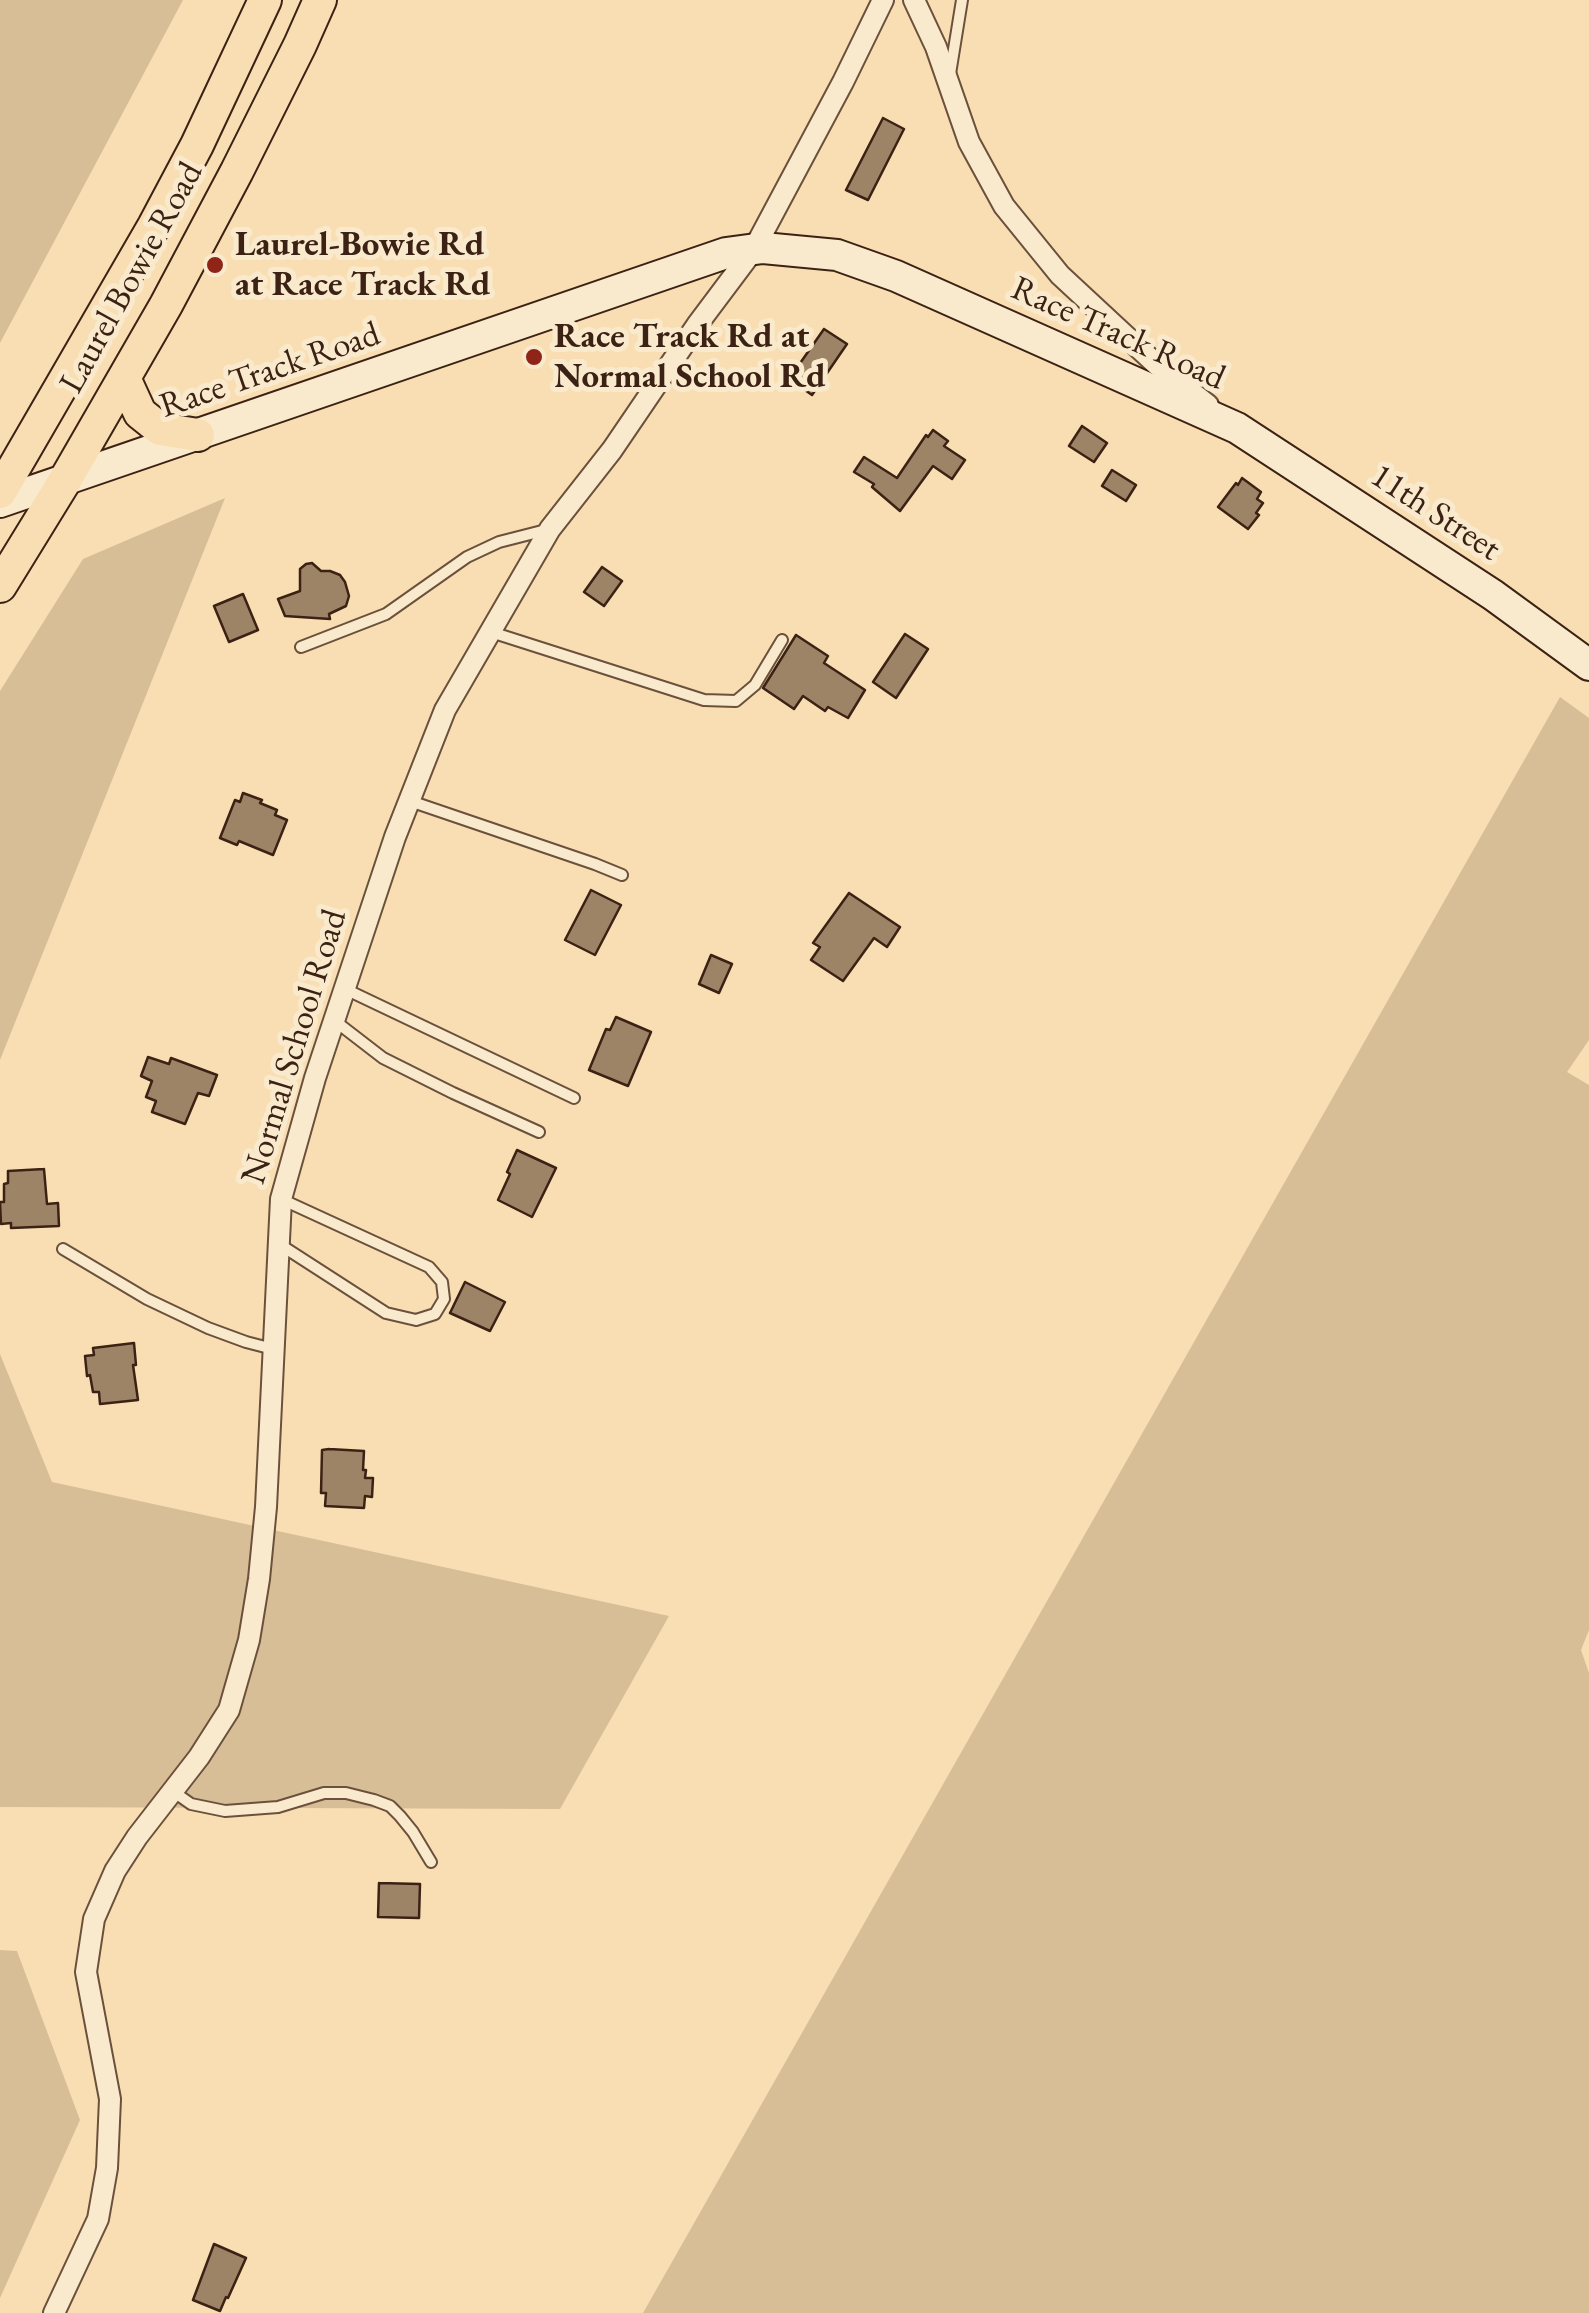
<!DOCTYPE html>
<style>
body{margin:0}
canvas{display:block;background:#f8deb2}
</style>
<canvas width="1589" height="2313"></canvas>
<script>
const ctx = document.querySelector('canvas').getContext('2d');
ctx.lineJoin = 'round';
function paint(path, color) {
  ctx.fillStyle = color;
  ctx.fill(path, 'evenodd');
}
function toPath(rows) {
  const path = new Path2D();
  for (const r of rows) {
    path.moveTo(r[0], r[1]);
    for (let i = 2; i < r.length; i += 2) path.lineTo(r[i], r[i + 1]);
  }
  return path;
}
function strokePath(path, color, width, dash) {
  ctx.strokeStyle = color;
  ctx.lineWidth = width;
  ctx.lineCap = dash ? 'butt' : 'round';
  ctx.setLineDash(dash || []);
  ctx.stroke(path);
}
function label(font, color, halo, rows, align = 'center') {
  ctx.font = font + ' "EB Garamond",serif';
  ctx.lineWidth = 10;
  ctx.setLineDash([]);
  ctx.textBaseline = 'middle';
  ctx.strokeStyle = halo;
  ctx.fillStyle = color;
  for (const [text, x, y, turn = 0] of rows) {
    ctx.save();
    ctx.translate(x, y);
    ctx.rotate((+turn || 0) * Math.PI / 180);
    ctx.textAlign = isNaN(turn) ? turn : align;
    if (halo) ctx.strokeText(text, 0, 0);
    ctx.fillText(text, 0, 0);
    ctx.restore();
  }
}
const green = toPath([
 [0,0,183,0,0,343],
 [225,498,0,1060,0,691,83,559],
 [1560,697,1589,718,1589,1040,1567,1072,1589,1085,1589,1630,1581,1650,1589,1673,1589,2313,643,2313],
 [0,1354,52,1482,669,1616,560,1809,0,1807],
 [0,1950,17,1951,80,2120,0,2298]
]);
const building = toPath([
 [883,118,904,129,868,200,846,190,883,118],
 [824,329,847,344,812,395,789,379,824,329],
 [1082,426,1107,443,1094,462,1069,446,1082,426],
 [933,430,948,441,944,446,965,460,952,479,933,466,900,511,872,487,874,484,854,472,864,457,897,478,926,435,928,437,933,430],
 [1112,470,1136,485,1126,501,1102,486,1112,470],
 [1242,478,1261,492,1257,499,1263,503,1256,513,1259,515,1248,529,1218,507,1236,483,1238,485,1242,478],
 [312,563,321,571,330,571,340,575,345,582,349,596,346,606,329,614,330,619,285,616,278,599,300,591,300,569,306,564,312,563],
 [602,567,622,581,604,606,584,592,602,567],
 [243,594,258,630,229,642,214,606,243,594],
 [905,634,928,649,896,698,873,682,905,634],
 [796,635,828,656,824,663,865,690,848,718,828,707,825,711,803,696,794,709,763,688,796,635],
 [243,793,262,800,260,803,277,810,275,815,287,820,273,855,239,841,237,845,220,838,235,800,240,802,243,793],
 [591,890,621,905,595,955,565,940,591,890],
 [849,893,900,927,887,947,874,938,843,981,811,960,820,947,813,943,849,893],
 [711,955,732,964,719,993,699,984,711,955],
 [616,1017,651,1032,628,1086,589,1070,606,1029,610,1030,616,1017],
 [148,1057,169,1064,171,1058,217,1075,209,1096,198,1093,185,1124,152,1112,156,1101,146,1097,152,1081,141,1076,148,1057],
 [517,1150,556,1168,532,1217,498,1200,510,1174,507,1172,517,1150],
 [44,1169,47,1204,58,1203,59,1226,11,1228,11,1223,1,1224,0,1202,4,1202,4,1184,8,1183,8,1171,44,1169],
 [465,1282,505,1302,490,1331,450,1313,465,1282],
 [134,1343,136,1365,133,1365,138,1400,100,1404,99,1392,93,1392,90,1375,87,1376,85,1356,94,1355,93,1348,134,1343],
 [329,1449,364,1451,363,1470,366,1470,365,1478,373,1478,372,1497,365,1496,364,1508,325,1506,326,1493,321,1493,322,1450,329,1449],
 [379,1883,420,1884,419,1918,378,1917,379,1883],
 [214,2244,246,2258,228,2298,226,2297,220,2311,193,2300,214,2244]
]);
const lane = toPath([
 [950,74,962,0],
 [491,632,704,700,736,701,755,685,782,640],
 [301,647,386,614,467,557,499,542,546,530],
 [410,801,595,864,622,875],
 [345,989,574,1098],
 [335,1021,383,1058,453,1093,539,1132],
 [279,1244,386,1313,416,1320,435,1314,444,1299,442,1282,429,1267,281,1199],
 [63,1249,147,1299,208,1328,246,1342,273,1349],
 [174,1792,191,1804,225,1811,278,1807,324,1793,346,1793,374,1800,390,1806,400,1816,413,1832,431,1862]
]);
const street = toPath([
 [914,0,936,47,969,142,1004,206,1060,275,1157,365,1208,405],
 [54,2313,98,2219,107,2168,110,2099,86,1972,94,1919,115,1871,137,1837,199,1757,229,1710,249,1640,259,1579,266,1507,281,1199,315,1078,395,837,445,710,550,529,612,450,697,325,754,249,843,82,883,0]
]);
const secondary = toPath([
 [0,502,726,253,763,248,837,255,896,276,1237,428,1493,595,1589,665]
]);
const primary = toPath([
 [124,378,140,413,160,429,198,435],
 [0,492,154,226,197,145,265,0],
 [0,586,64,482,166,305,237,171,300,45,320,0]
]);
const markers = [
 [215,265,10,"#8f2418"],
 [534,357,10,"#8f2418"]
];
const poiNames = [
 ["Laurel-Bowie Rd",235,245],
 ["at Race Track Rd",235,285],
 ["Race Track Rd at",554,337],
 ["Normal School Rd",554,377]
];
const streetNames = [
 ["Laurel Bowie Road",132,278,-61],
 ["Race Track Road",1118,334,24],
 ["Race Track Road",270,371,-19],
 ["11th Street",1435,513,33],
 ["Normal School Road",295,1047,-73]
];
paint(green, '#d8be97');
paint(building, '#9e8466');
strokePath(building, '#3c2214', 2.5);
strokePath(lane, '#6b513c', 14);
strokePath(street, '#6b513c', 24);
strokePath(secondary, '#3c2214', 34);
strokePath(primary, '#3c2214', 36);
strokePath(lane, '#faeacd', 10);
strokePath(street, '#faeacd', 20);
strokePath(secondary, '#faeacd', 30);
strokePath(primary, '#f8deb2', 32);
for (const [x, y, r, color] of markers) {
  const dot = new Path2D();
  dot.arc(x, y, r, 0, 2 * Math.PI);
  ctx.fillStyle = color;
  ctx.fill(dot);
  strokePath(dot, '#faeacd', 4);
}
label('bold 35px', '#3c2214', '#faeacd', poiNames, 'left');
label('35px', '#3c2214', '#faeacd', streetNames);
</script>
